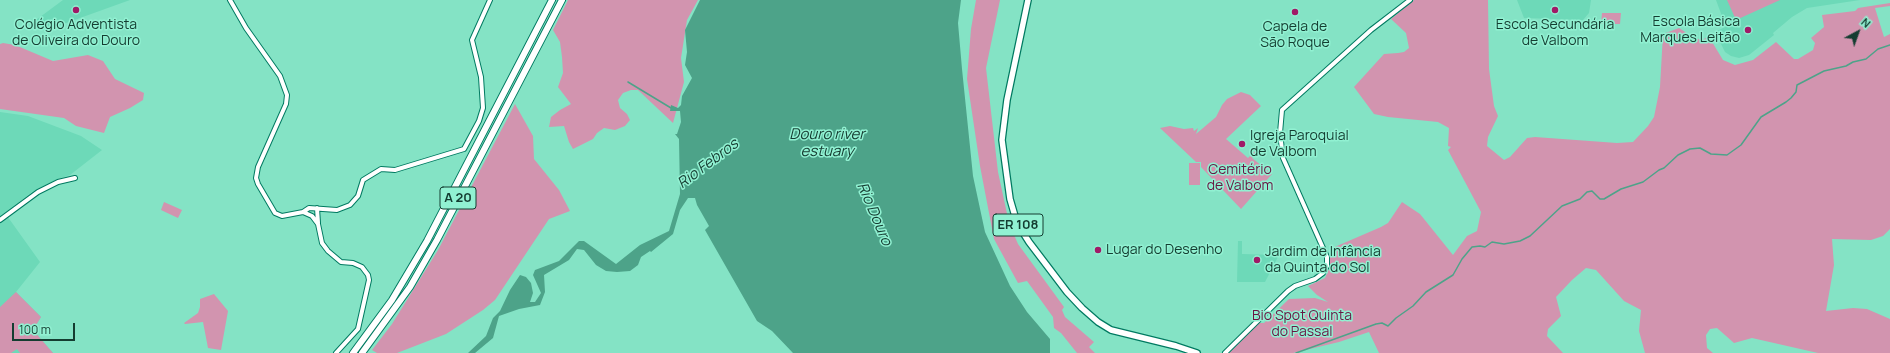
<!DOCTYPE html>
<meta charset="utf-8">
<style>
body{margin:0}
#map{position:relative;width:1890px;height:353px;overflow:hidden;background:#84e3c5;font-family:Manrope,sans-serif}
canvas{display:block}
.north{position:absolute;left:1838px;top:12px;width:40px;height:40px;-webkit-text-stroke:3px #91f1d2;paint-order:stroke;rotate:41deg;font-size:11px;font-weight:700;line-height:16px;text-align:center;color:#143d31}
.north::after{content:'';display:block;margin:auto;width:14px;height:18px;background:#143d31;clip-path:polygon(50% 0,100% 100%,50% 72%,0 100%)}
.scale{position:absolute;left:12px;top:323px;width:63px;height:18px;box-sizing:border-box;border:2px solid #143d31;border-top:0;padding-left:5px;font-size:12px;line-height:14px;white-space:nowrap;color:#143d31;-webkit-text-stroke:3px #91f1d2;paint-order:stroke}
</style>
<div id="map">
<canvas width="1890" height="353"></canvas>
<div class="north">N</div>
<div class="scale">100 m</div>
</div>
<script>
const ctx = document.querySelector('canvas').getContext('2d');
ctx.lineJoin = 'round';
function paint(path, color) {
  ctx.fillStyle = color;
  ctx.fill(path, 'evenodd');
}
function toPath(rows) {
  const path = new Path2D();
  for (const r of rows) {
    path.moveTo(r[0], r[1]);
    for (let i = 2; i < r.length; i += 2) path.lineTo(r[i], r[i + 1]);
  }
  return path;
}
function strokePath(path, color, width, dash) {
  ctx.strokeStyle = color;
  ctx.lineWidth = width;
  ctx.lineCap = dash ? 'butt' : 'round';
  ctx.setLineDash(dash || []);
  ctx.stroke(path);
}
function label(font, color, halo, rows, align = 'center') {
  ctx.font = font + ' Manrope,sans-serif';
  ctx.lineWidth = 3;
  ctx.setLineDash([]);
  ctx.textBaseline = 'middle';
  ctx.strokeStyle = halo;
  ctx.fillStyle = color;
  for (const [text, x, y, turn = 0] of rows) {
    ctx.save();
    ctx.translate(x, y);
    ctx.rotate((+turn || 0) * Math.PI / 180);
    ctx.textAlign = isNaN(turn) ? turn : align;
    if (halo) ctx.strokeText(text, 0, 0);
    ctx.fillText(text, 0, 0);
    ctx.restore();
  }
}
const built = toPath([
 [63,0,130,0,55,27,44,27,36,20],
 [1517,0,1591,0,1589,13,1583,20,1524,18],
 [1716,0,1860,0,1807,8,1792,17,1773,33,1774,35,1749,55,1739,58,1731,56,1725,52,1715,32,1723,28,1723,19],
 [0,112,28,116,81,136,102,150,70,175,55,180,32,192,5,213,40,262,16,292,41,317,33,330,53,353,0,353],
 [1238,241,1242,241,1242,254,1279,255,1265,282,1237,282]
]);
const green = toPath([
 [568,0,698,0,687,20,681,58,684,82,673,123,638,90,631,90,623,93,618,100,620,108,627,114,630,120,625,126,615,130,604,128,597,133,593,139,573,149,569,142,564,126,549,127,551,117,560,110,571,104,558,87,563,73,562,57,560,42,553,30],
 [976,0,1000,0,986,68,998,172,1009,223,1018,244,1064,307,1062,310,1065,317,1094,342,1089,347,1095,353,1077,353,1061,333,1054,328,1053,317,1027,281,1018,283,994,239,980,166,967,79,971,29],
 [1414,0,1488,0,1489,69,1494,106,1498,116,1488,137,1487,146,1504,160,1510,157,1527,138,1535,137,1617,143,1633,142,1648,126,1654,117,1660,87,1663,34,1679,28,1693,37,1701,40,1709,37,1723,60,1735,65,1753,60,1776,42,1794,59,1798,59,1813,50,1815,43,1811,38,1824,27,1822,15,1855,11,1858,8,1890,3,1890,6,1875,8,1884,37,1890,34,1890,229,1883,236,1871,240,1832,239,1834,265,1826,311,1853,308,1867,309,1890,319,1890,353,1818,353,1752,338,1734,343,1717,328,1710,329,1706,335,1707,348,1713,353,1645,353,1639,331,1641,310,1624,301,1596,270,1586,268,1572,280,1556,297,1561,316,1548,329,1547,336,1563,353,1379,353,1369,332,1339,342,1293,353,1229,353,1259,323,1264,323,1289,299,1315,298,1328,302,1317,295,1308,286,1325,278,1330,267,1330,249,1381,227,1388,223,1402,202,1420,214,1453,255,1467,236,1477,231,1481,212,1448,150,1451,147,1448,146,1449,128,1438,122,1388,117,1374,114,1354,87,1384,54,1398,53,1404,52,1409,48,1406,33,1391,19],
 [1727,0,1780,0,1736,20],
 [1602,13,1621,13,1620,24,1601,24],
 [3,43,15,45,53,61,88,55,103,61,115,79,144,93,143,100,130,108,110,117,104,133,76,126,64,118,0,109,0,44],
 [1241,92,1250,95,1261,106,1226,139,1248,158,1256,150,1257,151,1252,158,1272,174,1241,209,1201,167,1201,162,1196,162,1160,128,1170,126,1184,129,1193,128,1194,131,1198,128,1196,134,1216,117,1222,105,1227,99],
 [515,104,533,136,534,159,559,190,570,211,549,219,495,300,483,310,446,334,397,353,377,353,372,350,392,324,438,250],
 [1189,163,1200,163,1200,185,1189,185],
 [164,202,182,210,178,218,161,210],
 [16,292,41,317,33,330,53,353,20,353,17,349,11,353,0,353,0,307],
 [214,294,228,311,221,350,208,348,203,322,185,324,184,323,198,313,200,307,200,299]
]);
const water = toPath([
 [700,0,961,0,958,23,962,69,973,176,985,232,1010,286,1027,312,1050,339,1050,353,793,353,772,331,757,321,705,230,709,226,697,205,695,198,688,198,680,210,673,234,651,252,650,251,641,257,638,265,630,271,617,272,606,271,596,265,584,250,577,249,569,260,544,275,545,292,540,305,519,309,499,316,493,338,475,353,468,353,486,336,493,318,500,311,510,290,520,275,526,277,531,283,533,293,530,302,535,302,541,293,533,275,535,270,559,261,579,241,584,241,616,264,640,245,669,231,680,194,679,139,675,134,677,134,681,122,680,111,670,111,671,105,678,108,681,105,682,96,692,78,685,65,687,52,685,30]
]);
const stream = toPath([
 [628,82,671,108],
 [1296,353,1376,324,1382,323,1388,326,1396,318,1413,306,1426,292,1453,275,1462,259,1472,247,1480,246,1485,247,1492,242,1504,244,1520,241,1530,236,1562,206,1580,199,1587,192,1592,191,1600,199,1604,199,1621,189,1643,182,1659,170,1664,168,1678,155,1690,149,1700,148,1711,154,1727,155,1741,145,1761,117,1786,102,1791,98,1796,92,1797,85,1824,71,1846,66,1853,62,1866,59,1878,49,1890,45]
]);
const tertiary = toPath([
 [230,0,246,28,280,76,287,95,286,104,258,167,256,178,258,184,275,213,282,216,303,212,312,216,318,224,322,243,328,251,341,262,353,263,362,267,368,275,369,280,358,329,336,353],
 [317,208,318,223],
 [303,212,309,208,337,210,350,205,358,196,363,180,381,169,395,170,464,149,479,121,483,108,481,77,472,40,490,0],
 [0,220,38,192,58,182,75,178],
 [1225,353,1288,291,1295,286,1315,279,1323,273,1327,266,1327,257,1283,158,1280,133,1282,110,1371,30,1410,0]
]);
const primary = toPath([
 [1028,0,1007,100,1002,140,1010,199,1017,223,1029,242,1067,292,1082,308,1098,322,1111,330,1176,346,1197,353]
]);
const motorway = toPath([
 [353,353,392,300,427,241,552,0],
 [362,353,410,287,437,240,562,0]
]);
const markers = [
 [76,10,4,"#a01a67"],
 [1555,10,4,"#a01a67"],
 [1295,12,4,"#a01a67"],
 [1748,30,4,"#a01a67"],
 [1242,144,4,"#a01a67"],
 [1098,250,4,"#a01a67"],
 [1257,260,4,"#a01a67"]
];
const shields = [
 [458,198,36],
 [1018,225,50]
];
const shieldNames = [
 ["A 20",458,198],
 ["ER 108",1018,225]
];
const poiNames = [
 ["Escola Básica",1740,22,"right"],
 ["Marques Leitão",1740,38,"right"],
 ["Colégio Adventista",76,25],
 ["de Oliveira do Douro",76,41],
 ["Escola Secundária",1555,25],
 ["de Valbom",1555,41],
 ["Capela de",1295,27],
 ["São Roque",1295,43],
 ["Igreja Paroquial",1250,136,"left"],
 ["de Valbom",1250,152,"left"],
 ["Lugar do Desenho",1106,250,"left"],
 ["Jardim de Infância",1265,252,"left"],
 ["da Quinta do Sol",1265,268,"left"]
];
const parkNames = [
 ["Cemitério",1240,170],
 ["de Valbom",1240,186],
 ["Bio Spot Quinta",1302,316],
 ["do Passal",1302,332]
];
const waterNames = [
 ["Douro river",827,135],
 ["estuary",827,152],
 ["Rio Febros",708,164,-37],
 ["Rio Douro",874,214,67]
];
paint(built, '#6dd9b8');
paint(green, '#d294af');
paint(water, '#4da389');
strokePath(stream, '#4da389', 1.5);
strokePath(tertiary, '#007a61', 6);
strokePath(primary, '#007a61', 8);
strokePath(motorway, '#007a61', 8);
strokePath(tertiary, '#fff', 4);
strokePath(primary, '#fff', 5.5);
strokePath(motorway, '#fff', 6);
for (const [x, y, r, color] of markers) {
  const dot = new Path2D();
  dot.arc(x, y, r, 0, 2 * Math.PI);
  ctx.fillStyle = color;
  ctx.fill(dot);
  strokePath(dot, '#91f1d2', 1.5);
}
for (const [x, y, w] of shields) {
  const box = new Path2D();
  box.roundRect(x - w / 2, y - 11, w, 22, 3);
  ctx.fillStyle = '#91f1d2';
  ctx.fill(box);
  strokePath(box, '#143d31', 1);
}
label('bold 13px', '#143d31', null, shieldNames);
label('14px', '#143d31', '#91f1d2', poiNames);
label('14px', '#691744', '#91f1d2', parkNames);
label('italic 15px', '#153c31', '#91f1d2', waterNames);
</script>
